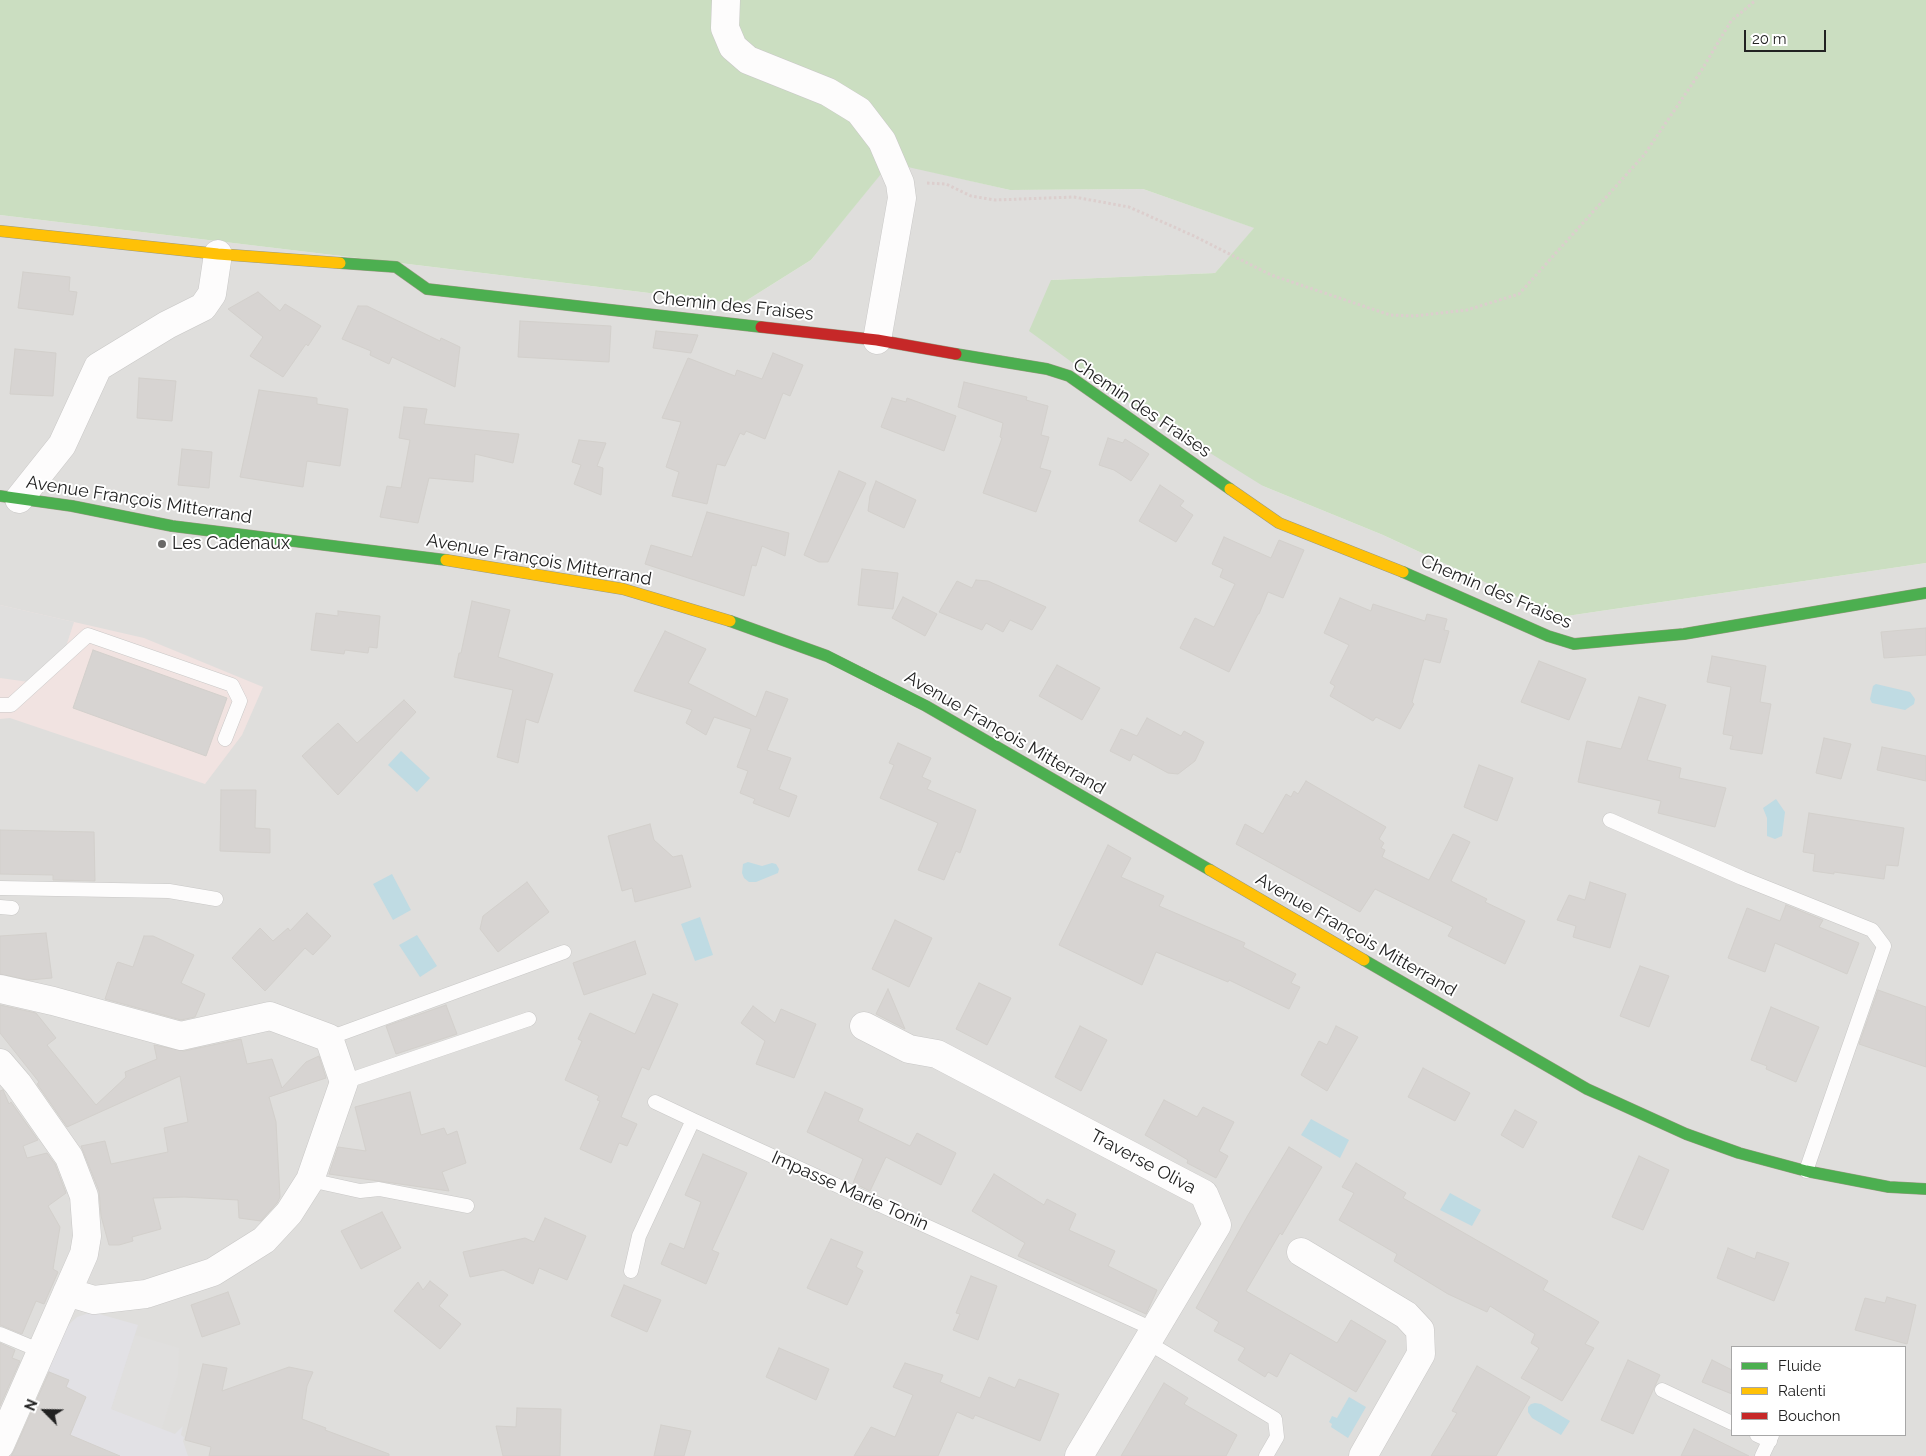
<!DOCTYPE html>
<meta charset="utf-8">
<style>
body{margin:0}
#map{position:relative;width:1926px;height:1456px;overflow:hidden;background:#f0eeeb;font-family:Raleway,sans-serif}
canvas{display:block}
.legend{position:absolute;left:1731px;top:1346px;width:175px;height:90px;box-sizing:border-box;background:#fff;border:1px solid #a7a7a7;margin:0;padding:6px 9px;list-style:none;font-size:15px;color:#222}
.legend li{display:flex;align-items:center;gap:10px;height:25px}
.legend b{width:25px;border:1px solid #a7a7a7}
.north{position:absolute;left:20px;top:1386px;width:50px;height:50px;-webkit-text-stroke:4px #fff;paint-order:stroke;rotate:293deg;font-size:14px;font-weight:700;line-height:20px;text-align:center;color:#222}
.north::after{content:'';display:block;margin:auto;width:18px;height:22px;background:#222;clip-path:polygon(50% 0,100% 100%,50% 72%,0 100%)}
.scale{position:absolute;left:1744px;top:30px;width:82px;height:22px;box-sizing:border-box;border:2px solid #222;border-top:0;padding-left:6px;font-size:15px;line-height:18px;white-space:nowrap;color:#222;-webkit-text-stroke:4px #fff;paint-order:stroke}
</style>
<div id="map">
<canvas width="1926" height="1456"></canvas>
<ul class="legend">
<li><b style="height:6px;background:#4caf50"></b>Fluide</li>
<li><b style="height:6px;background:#ffc107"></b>Ralenti</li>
<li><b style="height:6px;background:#c62828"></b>Bouchon</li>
</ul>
<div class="north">N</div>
<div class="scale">20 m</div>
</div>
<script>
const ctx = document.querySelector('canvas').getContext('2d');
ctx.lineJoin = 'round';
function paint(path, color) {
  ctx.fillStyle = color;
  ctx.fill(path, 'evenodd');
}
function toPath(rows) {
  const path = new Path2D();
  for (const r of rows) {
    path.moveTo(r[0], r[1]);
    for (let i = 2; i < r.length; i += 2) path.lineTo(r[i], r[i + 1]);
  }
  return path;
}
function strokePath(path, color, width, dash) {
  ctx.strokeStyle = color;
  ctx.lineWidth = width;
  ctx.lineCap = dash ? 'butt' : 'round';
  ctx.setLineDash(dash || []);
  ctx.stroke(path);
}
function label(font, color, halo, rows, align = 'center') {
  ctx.font = font + ' Raleway,sans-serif';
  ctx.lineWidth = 4;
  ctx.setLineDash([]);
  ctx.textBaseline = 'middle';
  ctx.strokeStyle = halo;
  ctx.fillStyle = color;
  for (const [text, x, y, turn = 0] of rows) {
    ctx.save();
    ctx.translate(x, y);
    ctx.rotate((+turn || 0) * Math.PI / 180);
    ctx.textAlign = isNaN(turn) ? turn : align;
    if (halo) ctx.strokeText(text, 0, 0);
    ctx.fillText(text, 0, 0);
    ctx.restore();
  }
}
const residential = toPath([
 [890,162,1010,190,1143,189,1255,228,1215,273,1051,280,1263,486,1383,535,1560,617,1926,563,1926,1456,0,1456,0,215,741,304,811,260],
 [1732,1347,1905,1347,1905,1435,1732,1435]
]);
const commercial = toPath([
 [0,605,144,638,263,687,242,735,205,784,10,718,0,719]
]);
const forest = toPath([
 [0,0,1926,0,1926,563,1560,617,1383,535,1263,486,1117,395,1029,331,1051,280,1215,273,1254,228,1143,189,1010,190,890,163,811,260,741,304,0,215]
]);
const parking = toPath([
 [0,605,74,622,62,659,36,683,0,678],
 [135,1335,179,1348,178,1375,162,1429,111,1409]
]);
const plaza = toPath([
 [92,1312,138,1325,111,1409,175,1434,183,1426,181,1435,184,1437,183,1441,188,1456,92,1456,83,1452,87,1442,70,1435,86,1397,66,1387,69,1380,47,1372,64,1329,77,1317]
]);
const water = toPath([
 [1876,684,1910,692,1915,699,1914,704,1905,710,1872,703,1870,699,1873,686],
 [401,751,430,778,417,792,388,765],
 [1776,799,1785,812,1782,836,1775,839,1767,836,1767,818,1763,808],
 [748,862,762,866,772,863,776,864,779,869,778,873,756,882,749,882,744,878,742,873,743,864],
 [392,874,411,910,393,920,373,884],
 [700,917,713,955,695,961,681,924],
 [417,935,437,966,420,977,399,945],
 [1311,1119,1349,1140,1340,1158,1301,1135],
 [1450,1193,1481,1210,1472,1226,1440,1210],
 [1349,1397,1366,1407,1348,1438,1331,1427,1332,1424,1329,1422,1332,1416,1337,1418],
 [1535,1403,1541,1404,1570,1421,1561,1435,1532,1418,1528,1412,1528,1407,1531,1404]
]);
const building = toPath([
 [23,272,70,277,69,291,77,292,73,315,18,308,23,272],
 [258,292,280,311,285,304,321,326,308,346,306,344,283,377,250,356,263,337,228,309,258,292],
 [358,306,367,306,440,341,441,338,460,347,455,387,392,357,389,364,370,355,371,351,342,339,358,306],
 [520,321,611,326,609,362,518,357,520,321],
 [656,331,698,335,691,353,653,348,656,331],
 [15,349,56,353,53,396,10,394,15,349],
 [773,353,803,365,790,396,783,393,765,439,746,431,744,435,740,433,725,466,717,464,707,504,672,496,679,472,666,467,681,422,662,418,688,358,735,376,737,370,762,379,773,353],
 [139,378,176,381,172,421,137,418,139,378],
 [964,382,1027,397,1026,400,1048,406,1041,435,1049,437,1040,468,1051,471,1036,512,983,493,1002,438,1000,437,1003,423,958,407,964,382],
 [259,390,317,398,317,404,348,409,340,466,307,461,303,487,240,477,259,390],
 [892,398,906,402,907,398,956,416,944,451,881,427,892,398],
 [404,407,427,409,424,424,519,434,513,463,475,454,473,482,429,478,418,523,380,517,387,486,401,488,410,440,399,438,404,407],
 [1108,438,1123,443,1125,439,1149,454,1131,481,1114,470,1099,465,1108,438],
 [579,440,606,443,597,466,603,468,601,495,574,484,581,465,572,462,579,440],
 [182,449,212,452,209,488,178,485,182,449],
 [839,471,866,483,828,562,819,562,804,555,839,471],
 [876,481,916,500,904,528,868,511,870,496,876,481],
 [1160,485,1184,501,1180,506,1193,515,1176,542,1139,521,1160,485],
 [707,512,789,533,785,556,762,546,756,566,752,565,744,596,645,564,651,545,692,557,707,512],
 [1224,537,1271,558,1279,540,1304,550,1283,598,1268,592,1259,614,1258,614,1229,672,1180,648,1195,618,1214,627,1235,584,1220,577,1223,569,1212,564,1224,537],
 [862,569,898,573,893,609,858,605,862,569],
 [976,580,988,581,1046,607,1032,630,1010,620,1003,632,986,623,982,630,939,612,957,581,972,588,976,580],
 [903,597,937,614,925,636,892,618,903,597],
 [1340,598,1371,611,1373,604,1425,621,1427,614,1447,619,1444,630,1449,631,1440,663,1424,659,1412,702,1414,704,1400,729,1376,717,1373,721,1330,696,1335,686,1330,683,1349,645,1324,633,1340,598],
 [472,601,510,610,498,657,553,674,538,723,526,719,518,763,497,757,513,690,454,677,459,653,461,653,472,601],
 [338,611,380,616,377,648,369,647,368,653,345,650,344,654,311,650,316,613,338,616,338,611],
 [1926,628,1926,655,1884,658,1881,632,1926,628],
 [665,631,706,649,688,683,756,717,766,691,788,699,767,750,791,758,779,789,797,796,789,817,753,803,755,799,740,793,748,771,737,767,751,729,714,717,706,735,686,723,692,710,634,691,665,631],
 [93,650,227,698,206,756,73,708,93,650],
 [1712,656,1766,666,1760,702,1771,704,1762,754,1730,749,1733,736,1723,734,1731,687,1707,682,1712,656],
 [1539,661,1586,679,1569,720,1521,702,1539,661],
 [1057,665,1100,688,1082,720,1039,696,1057,665],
 [1639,697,1666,705,1647,760,1681,768,1679,778,1726,788,1715,827,1658,813,1661,801,1578,782,1587,741,1621,749,1639,697],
 [404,700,416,712,338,795,302,756,338,723,357,743,404,700],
 [1147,718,1181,736,1184,731,1204,742,1195,761,1178,774,1168,773,1133,754,1130,761,1110,751,1121,729,1137,736,1147,718],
 [1824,738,1851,744,1841,779,1816,773,1824,738],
 [898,743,931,758,922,777,931,781,927,789,976,810,960,853,956,851,944,880,918,870,938,823,880,798,894,765,889,763,898,743],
 [1882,747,1926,756,1926,781,1877,770,1882,747],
 [1479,765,1513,778,1497,821,1464,807,1479,765],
 [1306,781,1386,827,1379,839,1384,843,1381,848,1385,850,1382,857,1429,880,1453,834,1470,842,1451,881,1487,899,1485,902,1525,921,1505,964,1448,936,1453,927,1375,889,1360,912,1236,844,1245,824,1263,834,1286,794,1291,797,1294,791,1298,794,1306,781],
 [221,790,256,790,255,828,270,829,270,853,220,851,221,790],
 [1809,813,1904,828,1898,866,1886,865,1884,879,1834,872,1834,874,1813,871,1815,854,1803,852,1809,813],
 [650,824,654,840,673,857,682,855,691,887,635,902,632,888,622,891,608,836,650,824],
 [0,830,94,832,95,881,53,880,53,875,0,874,0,830],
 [1108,845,1131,858,1121,877,1164,896,1159,906,1245,943,1243,947,1296,974,1291,983,1300,987,1289,1009,1229,980,1228,982,1156,952,1142,985,1059,945,1108,845],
 [527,882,549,912,498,952,480,929,483,916,527,882],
 [1590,882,1626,894,1610,948,1573,937,1576,926,1557,920,1569,895,1585,900,1590,882],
 [1786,905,1823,920,1819,927,1859,943,1847,974,1775,943,1765,972,1728,958,1747,908,1780,921,1786,905],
 [307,913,331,936,313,955,305,948,265,991,232,958,260,928,273,941,288,928,290,931,307,913],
 [895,920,932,938,909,987,872,969,895,920],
 [46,933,52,978,29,980,0,974,0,936,46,933],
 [144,936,153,936,194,955,181,983,205,994,195,1017,181,1020,105,999,117,963,118,962,133,967,144,936],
 [635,941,646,974,584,995,573,963,635,941],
 [1640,966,1669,976,1649,1027,1620,1016,1640,966],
 [979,983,1011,998,987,1045,956,1029,979,983],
 [888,989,905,1029,876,1014,888,989],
 [1878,990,1926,1007,1926,1067,1859,1044,1878,990],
 [653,994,678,1004,649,1070,642,1067,621,1117,637,1124,627,1146,619,1143,611,1163,580,1149,600,1101,597,1100,599,1096,565,1080,582,1041,578,1039,590,1013,635,1034,653,994],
 [0,1005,36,1013,56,1038,47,1045,96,1105,126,1077,125,1072,157,1059,154,1045,184,1051,241,1039,247,1064,272,1059,282,1088,306,1062,319,1056,326,1078,269,1097,276,1122,280,1197,277,1203,261,1221,239,1218,238,1200,184,1197,153,1198,161,1229,132,1237,133,1241,119,1245,109,1245,101,1216,99,1191,81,1146,105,1141,111,1164,168,1152,164,1128,188,1122,180,1076,67,1127,37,1084,39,1082,0,1033,0,1005],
 [446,1005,457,1034,396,1054,386,1026,446,1005],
 [753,1006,775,1023,781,1009,816,1024,794,1078,756,1064,765,1041,741,1023,753,1006],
 [1771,1007,1819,1027,1796,1082,1766,1069,1767,1066,1751,1060,1771,1007],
 [1080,1026,1107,1040,1081,1091,1055,1077,1080,1026],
 [1336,1026,1358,1037,1327,1091,1301,1075,1319,1041,1327,1045,1336,1026],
 [1423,1068,1470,1093,1455,1121,1408,1097,1423,1068],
 [3,1090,9,1104,11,1102,38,1140,23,1146,27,1158,47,1153,55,1164,66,1193,48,1206,60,1227,53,1269,58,1272,44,1304,36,1301,22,1334,0,1325,0,1091,3,1090],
 [410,1092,421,1135,444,1128,447,1135,457,1131,466,1163,442,1172,449,1191,329,1174,338,1147,366,1151,355,1107,410,1092],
 [825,1092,863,1109,858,1121,910,1146,917,1133,956,1153,941,1185,886,1157,870,1191,853,1183,863,1159,807,1132,825,1092],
 [1164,1100,1197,1117,1203,1107,1234,1122,1219,1151,1228,1156,1216,1178,1187,1163,1188,1160,1145,1135,1164,1100],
 [1515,1110,1537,1122,1523,1148,1501,1135,1515,1110],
 [1289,1147,1322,1167,1282,1235,1280,1233,1246,1291,1337,1343,1351,1320,1386,1341,1356,1392,1290,1353,1277,1377,1268,1372,1265,1377,1238,1360,1245,1348,1214,1331,1219,1322,1196,1308,1248,1215,1289,1147],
 [703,1154,747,1173,712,1250,719,1253,706,1284,661,1264,670,1243,684,1249,701,1202,685,1195,703,1154],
 [1639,1156,1669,1170,1643,1230,1612,1217,1639,1156],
 [1356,1163,1406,1193,1403,1198,1548,1281,1543,1290,1599,1322,1585,1344,1594,1348,1562,1401,1521,1378,1539,1348,1531,1343,1535,1334,1490,1306,1487,1312,1448,1294,1394,1261,1397,1254,1339,1220,1354,1193,1342,1187,1356,1163],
 [994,1174,1044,1205,1047,1199,1076,1214,1069,1230,1115,1251,1108,1266,1157,1290,1146,1314,1018,1256,1025,1243,972,1211,994,1174],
 [382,1212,401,1248,361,1269,341,1231,382,1212],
 [545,1218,586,1236,567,1280,539,1268,533,1284,503,1270,470,1277,463,1252,525,1238,534,1242,545,1218],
 [831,1239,863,1252,856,1267,863,1271,847,1305,807,1288,831,1239],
 [1728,1248,1755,1259,1757,1252,1789,1263,1774,1301,1717,1278,1728,1248],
 [971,1276,997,1286,978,1340,953,1330,960,1314,956,1313,971,1276],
 [430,1281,448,1295,439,1306,461,1324,440,1349,394,1311,418,1282,423,1290,430,1281],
 [624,1285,661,1300,647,1332,611,1316,624,1285],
 [228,1292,240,1324,202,1337,191,1305,228,1292],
 [1887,1297,1916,1305,1907,1344,1855,1330,1865,1298,1885,1303,1887,1297],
 [0,1343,15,1350,12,1358,20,1361,0,1406,0,1343],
 [779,1348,829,1369,816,1400,766,1377,779,1348],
 [1628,1360,1660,1375,1633,1434,1601,1420,1628,1360],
 [1712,1360,1732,1370,1732,1394,1702,1382,1712,1360],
 [905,1363,943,1375,940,1382,980,1398,989,1377,1015,1388,1019,1379,1059,1394,1040,1441,975,1415,973,1419,957,1412,938,1456,854,1456,871,1427,895,1437,913,1395,893,1387,905,1363],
 [203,1364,227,1368,222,1391,289,1367,313,1372,307,1386,302,1419,326,1428,325,1430,389,1454,389,1456,209,1456,211,1447,185,1440,203,1364],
 [1477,1366,1530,1397,1496,1456,1431,1456,1457,1413,1452,1411,1477,1366],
 [49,1372,69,1380,66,1387,86,1397,70,1435,120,1456,11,1456,14,1451,49,1372],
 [1164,1383,1188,1398,1184,1404,1237,1435,1226,1456,1121,1456,1164,1383],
 [517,1408,561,1409,560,1456,503,1456,496,1426,516,1427,517,1408],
 [661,1425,691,1431,684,1456,654,1456,661,1425],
 [1694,1429,1749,1456,1681,1456,1694,1429]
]);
const path = toPath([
 [927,183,946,184,971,196,995,200,1074,197,1129,207,1194,236,1271,275,1390,315,1414,316,1467,310,1519,294,1644,155,1701,71,1731,21,1756,0]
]);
const lane = toPath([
 [0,705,11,705,88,635,232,685,240,701,225,739],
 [1610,820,1742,878,1872,930,1884,946,1806,1171],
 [0,888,169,891,216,899],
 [0,907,12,908],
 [329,1038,564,952],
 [344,1082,529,1019],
 [655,1102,693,1120],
 [310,1180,360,1191,379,1189,467,1206],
 [631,1271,639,1236,693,1120,1155,1330],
 [0,1334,41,1351],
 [1147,1342,1275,1419,1277,1437,1266,1456],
 [1662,1390,1732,1423],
 [1757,1435,1770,1441],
 [1762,1456,1772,1435]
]);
const street = toPath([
 [726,0,725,28,733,47,748,60,828,92,859,111,882,141,900,183,902,198,877,340],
 [19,499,62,445,98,367,167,325,203,307,212,294,218,254],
 [0,989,53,1001,181,1036,270,1016,329,1038,344,1082,310,1180,289,1213,264,1240,213,1272,146,1294,94,1300,67,1292],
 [864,1026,909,1049,937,1054,1204,1194,1217,1225,1079,1456],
 [0,1063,18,1084,69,1157,84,1196,87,1236,84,1254,0,1445],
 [1301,1252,1406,1315,1420,1330,1421,1354,1363,1456]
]);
const fast = toPath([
 [340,263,396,267,427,289,761,327],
 [956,354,1047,369,1069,376,1230,489],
 [0,496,72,506,172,526,446,560],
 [1403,572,1548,636,1574,644,1684,634,1926,593],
 [730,621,827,656,926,706,1210,870],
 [1364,960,1587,1089,1686,1134,1739,1153,1806,1171,1889,1187,1926,1189]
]);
const slow = toPath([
 [0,231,218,254,340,263],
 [1230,489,1279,523,1403,572],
 [446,560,623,589,730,621],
 [1210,870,1364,960]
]);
const jam = toPath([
 [761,327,877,340,956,354]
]);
const markers = [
 [162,544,5,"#6a6968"]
];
const streetNames = [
 ["Chemin des Fraises",733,306,6],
 ["Chemin des Fraises",1142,408,34],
 ["Avenue François Mitterrand",139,500,9],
 ["Avenue François Mitterrand",539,560,10],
 ["Chemin des Fraises",1496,592,23],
 ["Avenue François Mitterrand",1005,733,30],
 ["Avenue François Mitterrand",1356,935,30],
 ["Traverse Oliva",1143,1162,28],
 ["Impasse Marie Tonin",850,1191,24]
];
const poiNames = [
 ["Les Cadenaux",172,544]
];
paint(residential, '#dfdedc');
paint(commercial, '#f1e3e1');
paint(forest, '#cbdec1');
paint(parking, '#e0dfde');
paint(plaza, '#e2e1e5');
paint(water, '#bfdbe3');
paint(building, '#d7d4d2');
strokePath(building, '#d3d0cc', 1);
strokePath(lane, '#c9c8c7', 15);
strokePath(street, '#c9c8c7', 29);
strokePath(fast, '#999a82', 12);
strokePath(slow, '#999a82', 12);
strokePath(jam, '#999a82', 12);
strokePath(path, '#dccecd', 3, [2.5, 2.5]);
strokePath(lane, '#fdfcfc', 14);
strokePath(street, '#fdfcfc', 28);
strokePath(fast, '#4caf50', 11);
strokePath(slow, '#ffc107', 11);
strokePath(jam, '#c62828', 11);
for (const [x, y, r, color] of markers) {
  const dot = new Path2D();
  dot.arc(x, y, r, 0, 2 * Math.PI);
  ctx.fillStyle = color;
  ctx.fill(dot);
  strokePath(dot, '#fff', 2);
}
label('18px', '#222', '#fff', streetNames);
label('18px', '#222', '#fff', poiNames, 'left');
</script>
